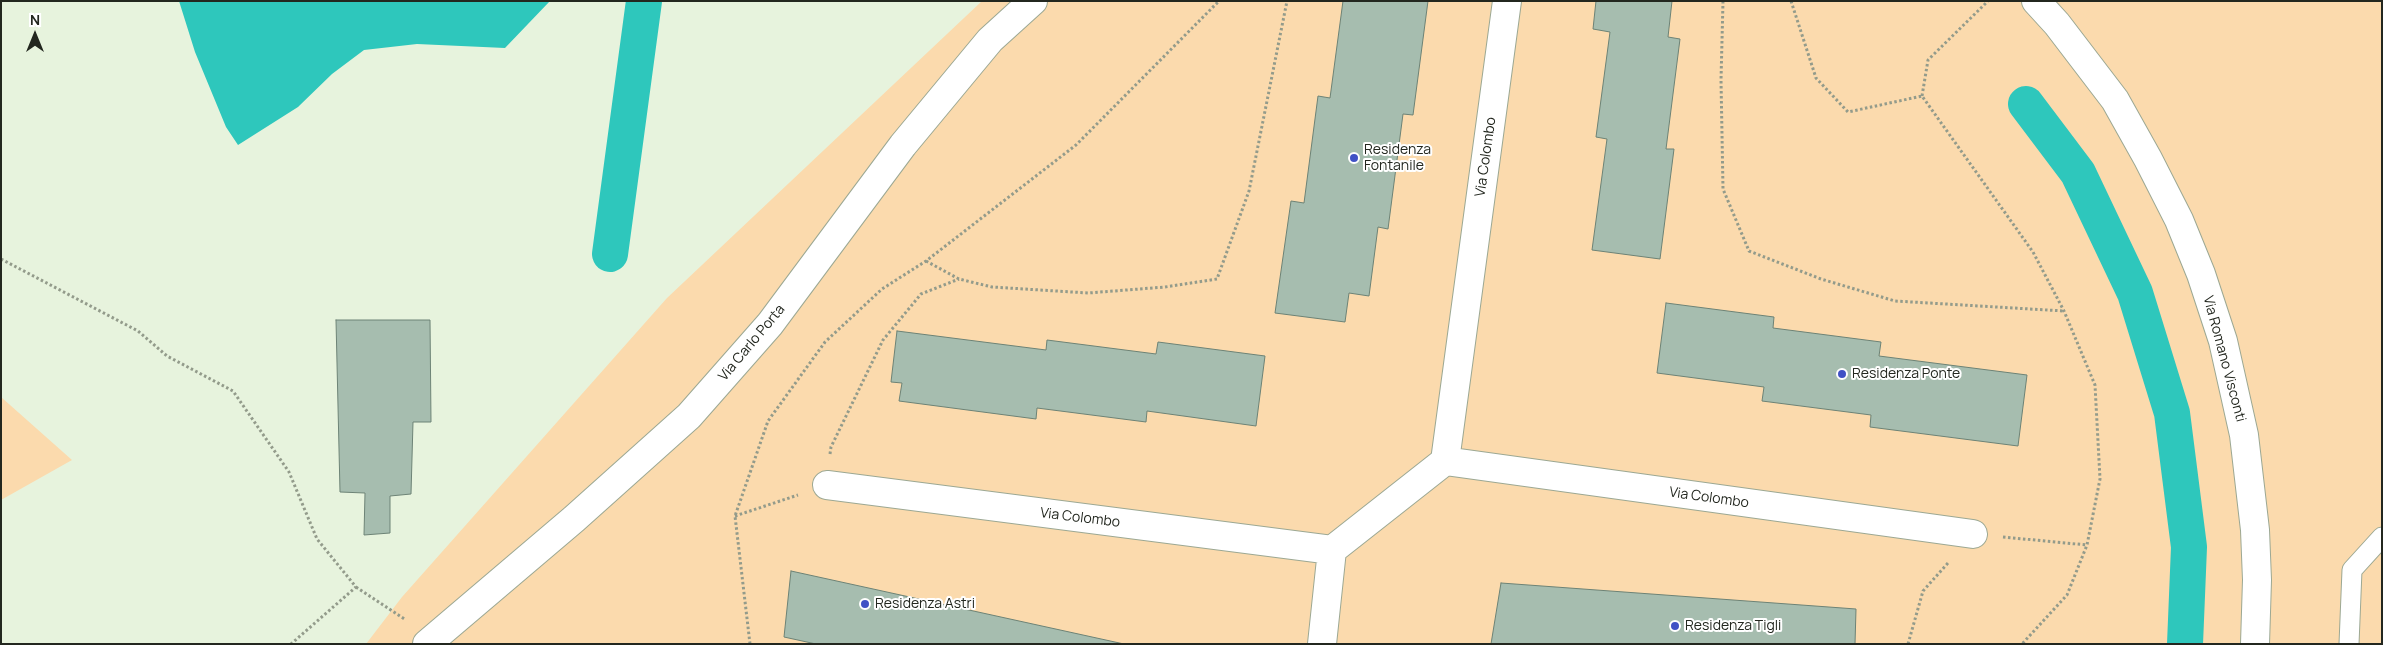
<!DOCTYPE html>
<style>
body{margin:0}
#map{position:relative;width:2383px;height:645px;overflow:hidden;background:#e7f3dd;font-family:Manrope,sans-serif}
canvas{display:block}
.frame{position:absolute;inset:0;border:2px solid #23271f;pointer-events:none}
.north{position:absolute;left:10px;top:10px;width:50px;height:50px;-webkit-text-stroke:4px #fff;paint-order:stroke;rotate:0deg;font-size:14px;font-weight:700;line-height:20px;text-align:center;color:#23271f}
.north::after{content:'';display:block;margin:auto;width:18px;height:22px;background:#23271f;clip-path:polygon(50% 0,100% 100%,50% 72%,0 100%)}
</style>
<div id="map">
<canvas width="2383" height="645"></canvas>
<div class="frame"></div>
<div class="north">N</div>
</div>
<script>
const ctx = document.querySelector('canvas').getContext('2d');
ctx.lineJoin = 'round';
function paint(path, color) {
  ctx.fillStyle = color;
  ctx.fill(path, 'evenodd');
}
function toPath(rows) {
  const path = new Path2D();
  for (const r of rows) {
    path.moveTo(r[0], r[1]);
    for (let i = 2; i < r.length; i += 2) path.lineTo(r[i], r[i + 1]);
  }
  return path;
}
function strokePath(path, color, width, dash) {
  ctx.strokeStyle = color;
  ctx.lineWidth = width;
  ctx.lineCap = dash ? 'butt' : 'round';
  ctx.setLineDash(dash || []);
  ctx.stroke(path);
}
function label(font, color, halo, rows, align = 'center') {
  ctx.font = font + ' Manrope,sans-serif';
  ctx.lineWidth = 4;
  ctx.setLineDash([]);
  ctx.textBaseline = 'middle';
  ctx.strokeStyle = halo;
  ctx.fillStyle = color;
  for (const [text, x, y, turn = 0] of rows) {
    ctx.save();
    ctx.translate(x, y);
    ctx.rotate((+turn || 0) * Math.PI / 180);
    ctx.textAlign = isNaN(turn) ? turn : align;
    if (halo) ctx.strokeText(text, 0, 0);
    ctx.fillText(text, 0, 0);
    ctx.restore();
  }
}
const green = toPath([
 [982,1,2382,1,2382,644,366,644,402,597,667,298],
 [1,397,72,460,1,500]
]);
const water = toPath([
 [179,1,550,1,505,48,417,44,364,50,332,74,298,107,238,145,226,127,195,52]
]);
const canal = toPath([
 [2026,104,2078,173,2135,293,2172,413,2189,547,2185,644],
 [610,254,644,1]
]);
const building = toPath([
 [1343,1,1428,1,1413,115,1403,114,1388,229,1378,227,1369,296,1349,293,1345,322,1275,313,1291,201,1304,203,1318,96,1330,98,1343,1],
 [1596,1,1672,1,1668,37,1680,39,1666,149,1674,149,1660,259,1592,250,1607,139,1596,137,1610,32,1593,29,1596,1],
 [1666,303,1774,317,1773,328,1881,342,1879,356,2027,375,2018,446,1870,427,1871,415,1762,401,1764,387,1657,373,1666,303],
 [336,320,430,320,431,422,413,422,411,494,390,496,390,533,364,535,365,493,340,492,336,320],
 [897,331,1046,350,1047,340,1156,354,1158,342,1265,356,1256,426,1147,411,1146,422,1037,408,1036,419,899,401,902,383,891,382,897,331],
 [791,571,1124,644,816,644,784,637,791,571],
 [1501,583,1856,609,1855,644,1491,644,1501,583]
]);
const path = toPath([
 [1723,1,1721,80,1723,189,1749,251,1821,279,1895,301,2064,311],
 [1791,1,1816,78,1848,112,1922,96,2033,252,2064,311,2095,385,2100,479,2087,545,2067,595,2022,644],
 [1922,96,1928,60,1988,1],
 [1,259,138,331,167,356,233,391,289,472,317,539,356,587,291,644],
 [926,261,959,279,992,287,1088,293,1165,287,1217,279,1249,191,1287,1],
 [830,454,831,447,883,340,921,294,959,279],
 [735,516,798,495],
 [2003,537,2087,545],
 [356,587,406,620],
 [750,644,735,516,768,421,825,342,882,289,926,261,1076,145,1219,1],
 [1908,644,1923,591,1948,563]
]);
const service = toPath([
 [2349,644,2352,570,2382,537]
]);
const minor = toPath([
 [1445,461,1973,534],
 [827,485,1332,550],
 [427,644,574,519,689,416,770,324,903,145,990,40,1033,1],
 [1322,644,1332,550,1445,461,1507,1]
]);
const tertiary = toPath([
 [2036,1,2057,24,2115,100,2148,159,2179,220,2201,274,2223,341,2244,435,2255,530,2257,580,2255,644]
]);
const markers = [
 [1354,158,5,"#4051c5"],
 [1842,374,5,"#4051c5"],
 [865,604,5,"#4051c5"],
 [1675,626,5,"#4051c5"]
];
const poiNames = [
 ["Residenza",1364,150],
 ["Fontanile",1364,166],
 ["Residenza Ponte",1852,374],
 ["Residenza Astri",875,604],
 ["Residenza Tigli",1685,626]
];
const streetNames = [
 ["Via Colombo",1486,157,-82],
 ["Via Carlo Porta",752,343,-50],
 ["Via Romano Visconti",2224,359,75],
 ["Via Colombo",1709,498,8],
 ["Via Colombo",1080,518,7]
];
paint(green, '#fbdaad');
paint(water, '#2ec7bc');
strokePath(canal, '#2ec7bc', 36);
paint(building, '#a6bdaf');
strokePath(building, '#6d8376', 1);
strokePath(service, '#9ca893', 21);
strokePath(minor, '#9ca893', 30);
strokePath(tertiary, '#9ca893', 30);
strokePath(path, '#939b8b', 3, [2.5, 2.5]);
strokePath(service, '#fff', 19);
strokePath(minor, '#fff', 28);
strokePath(tertiary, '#fff', 28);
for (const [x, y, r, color] of markers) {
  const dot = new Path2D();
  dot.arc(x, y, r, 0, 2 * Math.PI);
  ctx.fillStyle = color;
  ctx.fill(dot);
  strokePath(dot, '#fff', 2);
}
label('14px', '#23271f', '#fff', poiNames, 'left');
label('14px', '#23271f', '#fff', streetNames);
</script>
